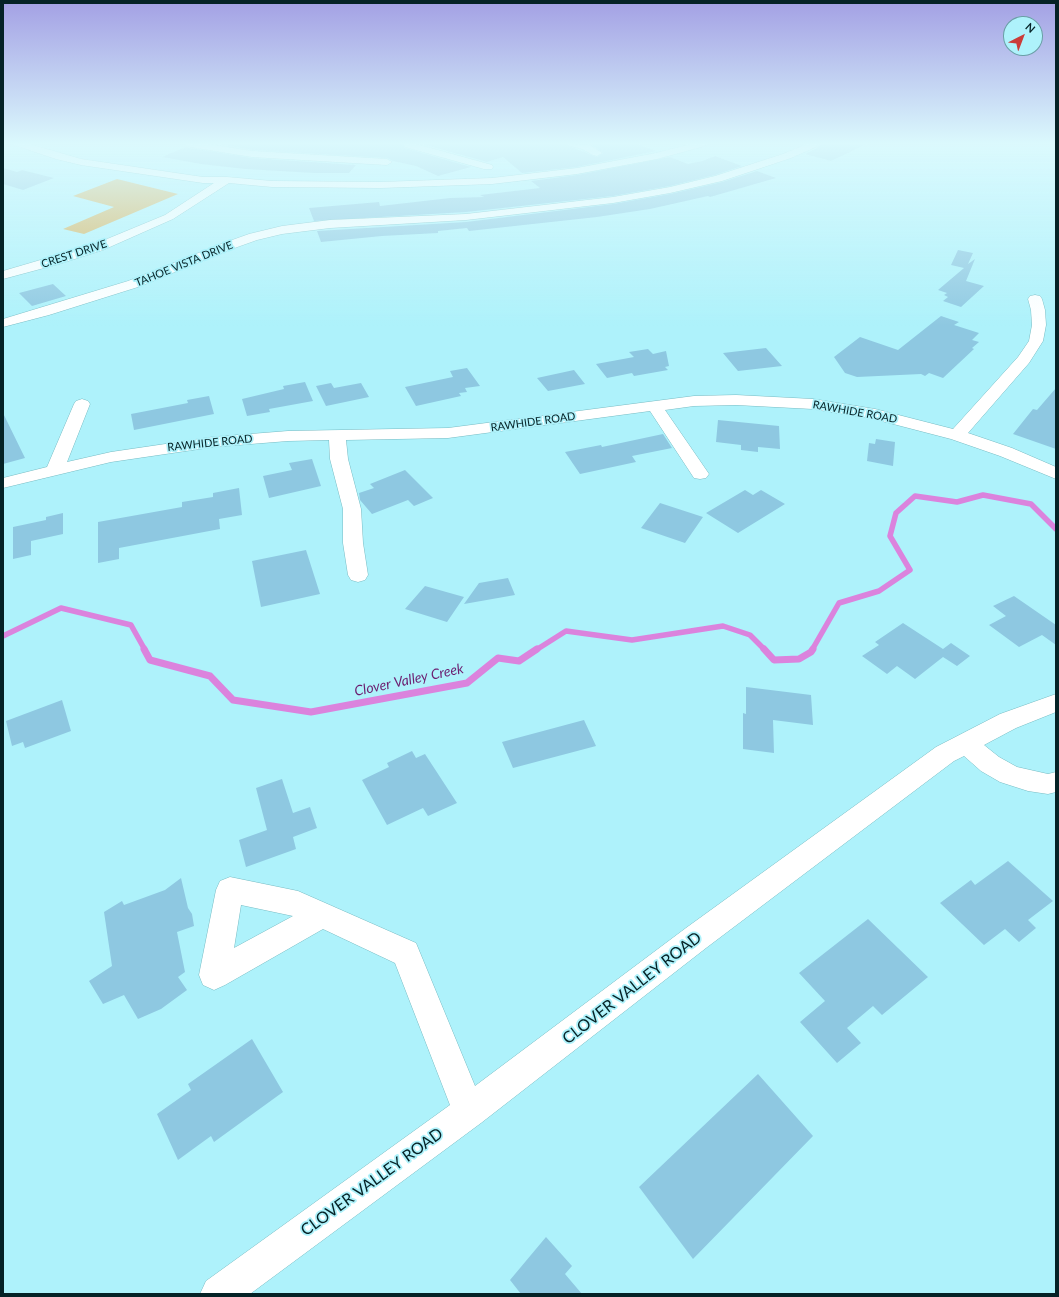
<!DOCTYPE html>
<style>
body{margin:0}
#map{position:relative;width:1059px;height:1297px;overflow:hidden;background:#aef2fb;font-family:Lato,sans-serif}
canvas{display:block}
.frame{position:absolute;inset:0;border:4px solid #052226;pointer-events:none}
.north{position:absolute;left:1003px;top:16px;width:40px;height:40px;box-sizing:border-box;background:#aef2fb;border:1px solid #6a9fa6;border-radius:50%;rotate:42deg;font-size:11px;font-weight:700;line-height:16px;text-align:center;color:#052226}
.north::after{content:'';display:block;margin:auto;width:14px;height:18px;background:#cb3c39;clip-path:polygon(50% 0,100% 100%,50% 72%,0 100%)}
</style>
<div id="map">
<canvas width="1059" height="1297"></canvas>
<div class="frame"></div>
<div class="north">N</div>
</div>
<script>
const ctx = document.querySelector('canvas').getContext('2d');
ctx.lineJoin = 'round';
function paint(path, color) {
  ctx.fillStyle = color;
  ctx.fill(path, 'evenodd');
}
function toPath(rows) {
  const path = new Path2D();
  for (const r of rows) {
    path.moveTo(r[0], r[1]);
    for (let i = 2; i < r.length; i += 2) path.lineTo(r[i], r[i + 1]);
  }
  return path;
}
function strokePath(path, color, width, dash) {
  ctx.strokeStyle = color;
  ctx.lineWidth = width;
  ctx.lineCap = dash ? 'butt' : 'round';
  ctx.setLineDash(dash || []);
  ctx.stroke(path);
}
function label(font, color, halo, rows, align = 'center') {
  ctx.font = font + ' Lato,sans-serif';
  ctx.lineWidth = 3.5;
  ctx.setLineDash([]);
  ctx.textBaseline = 'middle';
  ctx.strokeStyle = halo;
  ctx.fillStyle = color;
  for (const [text, x, y, turn = 0] of rows) {
    ctx.save();
    ctx.translate(x, y);
    ctx.rotate((+turn || 0) * Math.PI / 180);
    ctx.textAlign = isNaN(turn) ? turn : align;
    if (halo) ctx.strokeText(text, 0, 0);
    ctx.fillText(text, 0, 0);
    ctx.restore();
  }
}
const green = toPath([
 [117,179,178,194,84,234,63,229,114,207,73,196]
]);
const streamFar1 = toPath([
 [3,636,61,608,131,625,145,650],
 [536,650,566,631,632,640,723,626,750,635,765,650],
 [812,650,839,603,879,591,910,570,890,536,896,513,915,496,957,502,983,495,1031,504,1056,529]
]);
const stream = toPath([
 [144,649,150,660,210,676,233,700,311,712,467,683,498,658,519,661,537,649],
 [764,649,774,660,799,659,811,652,813,649]
]);
const building = toPath([
 [217,144,404,144,405,148,471,167,438,176,416,166,393,161,387,158,252,150],
 [422,144,568,144,571,147,597,157,603,153,591,144,638,144,656,151,577,167,522,173,503,157,487,162],
 [821,144,867,144,831,161,805,154,819,147],
 [186,147,190,148,252,158,356,165,349,173,314,173,245,169,201,164,162,157],
 [715,156,742,166,715,175,670,186,613,196,466,212,314,221,309,208,379,202,380,206,450,198,484,197,480,195,540,188,531,181,577,175,670,157,688,164,702,161],
 [3,168,17,172,22,170,54,178,23,190,3,184],
 [757,171,776,178,710,197,708,196,650,209,597,217,469,231,467,228,438,231,438,233,382,236,321,242,317,231,466,222,613,204,670,194,722,182],
 [958,250,973,253,968,264,975,259,966,281,984,286,961,307,943,301,948,297,944,295,947,293,938,290,964,268,951,265],
 [53,284,66,296,32,306,19,293],
 [941,316,959,322,954,325,979,333,972,340,979,342,972,348,974,349,943,378,929,373,925,376,921,374,857,377,845,373,834,357,860,337,898,350],
 [766,348,782,366,738,371,723,353],
 [648,349,653,354,666,351,669,366,665,367,668,370,634,376,632,373,607,378,596,364,634,357,629,352],
 [467,368,480,386,465,388,467,392,459,393,461,396,416,406,405,387,453,377,450,371],
 [574,370,585,384,548,391,537,378],
 [305,382,313,401,269,409,270,412,247,416,242,399,284,389,283,386],
 [331,383,334,388,361,383,369,397,326,406,316,386],
 [1056,388,1056,449,1013,434,1033,409,1037,410],
 [209,396,214,414,134,430,131,414,188,403,187,400],
 [3,413,25,458,3,464],
 [718,420,779,426,780,449,758,447,758,452,741,450,741,445,716,442],
 [663,434,672,448,632,456,636,462,580,474,565,452,601,445,602,447],
 [876,439,895,442,893,466,867,461,869,443,875,444],
 [312,459,321,486,269,498,263,476,292,470,289,463],
 [405,470,433,498,414,506,408,500,372,514,360,500,359,493,374,488,370,484],
 [239,488,242,515,219,519,220,529,119,548,119,559,98,563,98,522,182,507,182,502,213,497,213,493],
 [745,490,753,495,761,490,785,504,738,533,706,513],
 [660,503,703,517,685,543,641,528],
 [63,513,63,534,31,541,31,555,13,559,13,527,46,520,46,517],
 [306,550,320,594,261,607,252,561],
 [508,578,515,595,464,604,479,583],
 [425,586,464,597,447,622,405,609],
 [1014,596,1056,625,1056,645,1042,635,1019,647,989,625,1006,616,993,606],
 [903,623,943,649,951,643,970,656,957,666,943,657,915,679,897,666,887,674,862,656,879,645,875,642],
 [746,687,811,695,813,725,773,720,774,753,743,749,743,713,746,714],
 [62,700,71,731,25,748,23,742,12,746,6,721],
 [584,720,596,746,513,768,502,742],
 [412,751,416,758,425,754,457,803,428,816,423,808,387,825,362,780,389,767,387,763],
 [282,779,293,813,310,807,317,828,293,837,296,849,246,867,239,840,267,830,256,788],
 [1008,861,1053,901,1028,920,1036,928,1019,942,1005,929,984,945,940,903,971,880,975,885],
 [181,878,188,908,192,914,194,926,177,932,185,972,178,977,187,990,161,1009,138,1019,124,995,103,1004,89,981,112,966,104,912,122,901,124,905,165,890],
 [868,919,928,977,882,1015,873,1006,847,1028,861,1043,837,1063,800,1022,825,1001,799,973],
 [252,1039,283,1092,214,1142,211,1136,178,1160,157,1114,191,1090,188,1084],
 [758,1074,813,1136,693,1259,639,1187],
 [546,1237,572,1266,565,1274,582,1294,521,1294,510,1280]
]);
const minor = toPath([
 [15,144,30,144,81,159,203,177,227,177,272,181,381,182,492,178,577,168,656,153,691,144,707,144,705,146,657,159,577,174,492,184,381,188,272,187,229,183,173,219,103,250,59,264,3,279,3,271,95,244,165,215,214,183,203,183,81,165,56,159,17,146,15,144],
 [185,144,208,144,252,151,387,159,392,162,387,165,252,157,190,147,185,144],
 [405,144,416,144,492,165,493,167,492,169,484,169,405,147,405,144],
 [569,144,590,145,602,153,597,156,593,155,582,149,571,146,569,144],
 [807,144,820,144,818,146,791,158,722,181,670,193,613,203,466,220,330,228,282,234,257,240,229,250,138,287,49,315,3,327,3,319,128,281,221,244,249,234,282,226,330,220,466,214,613,197,670,187,715,176,783,154,807,144],
 [1035,295,1040,296,1042,299,1045,310,1046,325,1043,341,1029,363,968,433,1012,448,1056,467,1056,479,1000,456,951,439,874,419,813,409,736,405,694,406,665,410,709,474,706,478,700,479,694,478,650,411,448,438,346,440,348,459,361,509,363,543,368,575,365,580,358,582,351,580,348,575,343,543,343,509,330,459,329,440,288,441,213,447,111,462,3,488,3,478,47,467,74,404,76,401,82,399,88,401,90,404,67,462,111,452,213,437,288,431,448,428,694,396,736,395,813,399,875,409,953,429,1018,357,1029,341,1032,325,1031,310,1028,299,1030,296,1035,295],
 [1056,694,1056,712,1016,728,984,745,999,757,1017,767,1048,774,1056,772,1056,792,1048,794,1028,791,1000,782,981,771,964,756,954,761,706,948,481,1123,250,1294,200,1294,206,1281,450,1105,395,963,323,929,225,985,214,990,203,985,199,975,216,890,220,881,230,877,298,891,416,943,475,1086,686,928,936,747,1000,714,1056,694],
 [241,905,293,916,234,948,241,905]
]);
const farStreetnames = [
 ["CREST DRIVE",74,254,-18],
 ["TAHOE VISTA DRIVE",184,264,-22],
 ["RAWHIDE ROAD",855,412,10],
 ["RAWHIDE ROAD",533,422,-8],
 ["RAWHIDE ROAD",210,443,-6]
];
const waterNames = [
 ["Clover Valley Creek",409,680,-12]
];
const nearStreetnames = [
 ["CLOVER VALLEY ROAD",632,988,-38],
 ["CLOVER VALLEY ROAD",372,1182,-36]
];
paint(green, '#d7b055');
strokePath(streamFar1, '#db83dd', 5.5);
strokePath(stream, '#db83dd', 7);
paint(building, '#8ec8e1');
strokePath(minor, '#78bbc3', 1);
paint(minor, '#fff');
const sky = ctx.createLinearGradient(0, 0, 0, 326);
sky.addColorStop(0, '#a3a0e4');
sky.addColorStop(0.44, '#dbf9fd');
sky.addColorStop(1, '#dbf9fd00');
ctx.fillStyle = sky;
ctx.fillRect(0, 0, 1059, 326);
label('11px', '#052226', '#aef2fb', farStreetnames);
label('italic 14px', '#6c1d6f', '#aef2fb', waterNames);
label('16px', '#052226', '#aef2fb', nearStreetnames);
</script>
